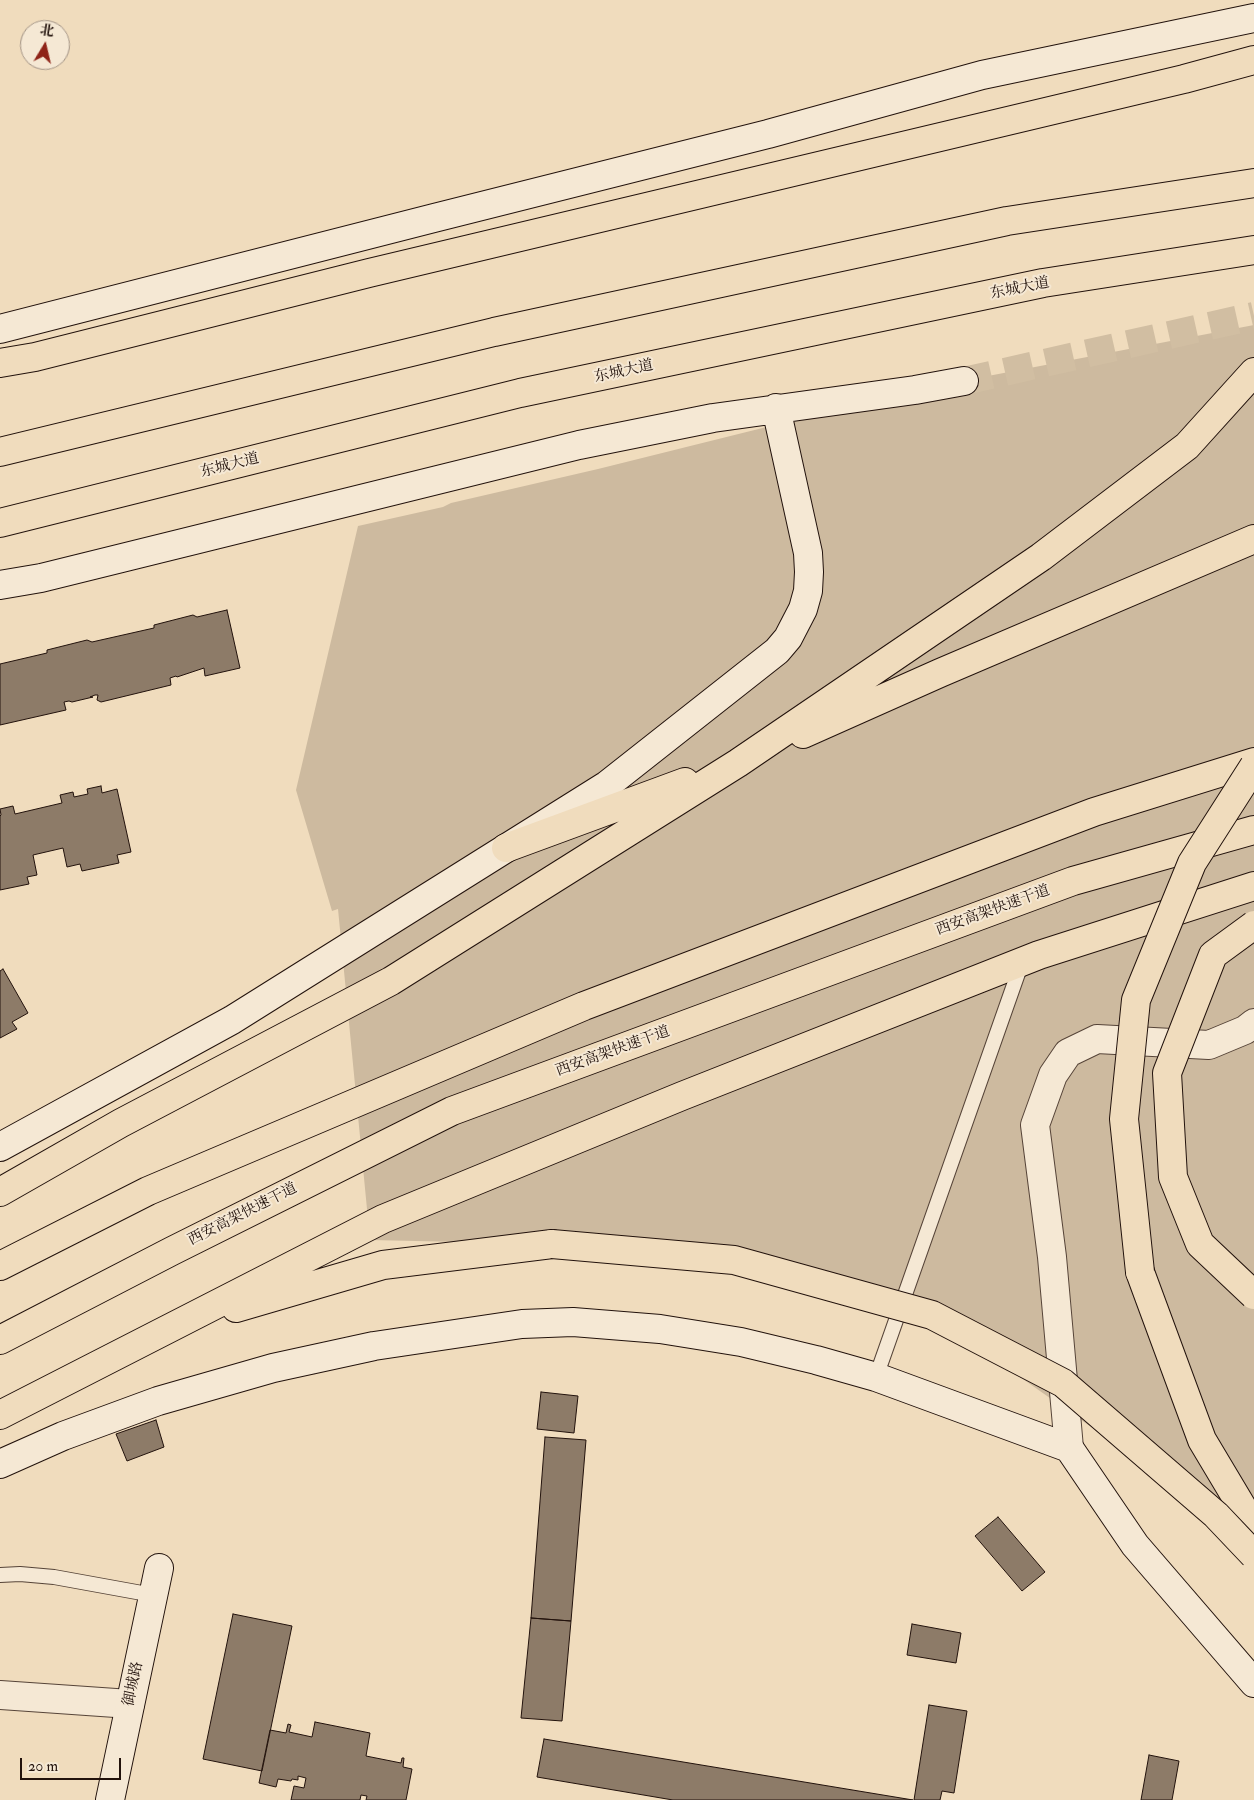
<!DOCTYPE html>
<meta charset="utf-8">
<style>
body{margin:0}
#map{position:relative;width:1254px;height:1800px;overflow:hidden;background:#f0dcbd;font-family:"IM FELL Double Pica","Noto Serif SC",serif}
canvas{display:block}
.north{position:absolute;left:20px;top:20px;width:50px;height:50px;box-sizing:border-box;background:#f5e8d4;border:1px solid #a19284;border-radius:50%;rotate:9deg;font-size:14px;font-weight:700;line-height:20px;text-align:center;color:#22120c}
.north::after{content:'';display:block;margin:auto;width:18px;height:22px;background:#8f2418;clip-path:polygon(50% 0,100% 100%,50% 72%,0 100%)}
.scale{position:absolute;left:20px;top:1758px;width:101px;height:22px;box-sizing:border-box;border:2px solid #22120c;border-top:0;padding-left:6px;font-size:15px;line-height:18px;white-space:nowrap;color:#22120c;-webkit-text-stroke:4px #f5e8d4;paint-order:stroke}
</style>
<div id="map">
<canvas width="1254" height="1800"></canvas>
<div class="north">北</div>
<div class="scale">20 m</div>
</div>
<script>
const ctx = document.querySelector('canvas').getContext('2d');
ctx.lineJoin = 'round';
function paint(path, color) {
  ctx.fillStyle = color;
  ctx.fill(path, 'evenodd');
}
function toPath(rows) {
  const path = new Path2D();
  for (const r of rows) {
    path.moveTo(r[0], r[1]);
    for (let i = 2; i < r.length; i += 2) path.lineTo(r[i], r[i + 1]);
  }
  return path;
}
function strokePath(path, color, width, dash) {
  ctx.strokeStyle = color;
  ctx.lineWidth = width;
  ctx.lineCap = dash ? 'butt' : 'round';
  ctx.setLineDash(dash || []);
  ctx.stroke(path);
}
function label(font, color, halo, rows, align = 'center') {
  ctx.font = font + ' "IM FELL Double Pica","Noto Serif SC",serif';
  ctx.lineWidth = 4;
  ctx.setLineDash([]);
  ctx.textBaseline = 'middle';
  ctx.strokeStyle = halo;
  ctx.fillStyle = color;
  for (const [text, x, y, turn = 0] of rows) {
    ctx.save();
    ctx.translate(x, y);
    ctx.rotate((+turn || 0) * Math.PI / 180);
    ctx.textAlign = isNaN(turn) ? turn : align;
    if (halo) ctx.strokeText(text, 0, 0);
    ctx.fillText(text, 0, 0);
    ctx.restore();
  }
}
const green = toPath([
 [1254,325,1254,1549,1216,1515,932,1315,734,1260,552,1244,370,1240,338,909,332,911,296,790,358,526,443,507,451,503,598,469,915,390]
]);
const building = toPath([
 [227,610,240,668,205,676,204,668,177,677,176,676,170,678,171,685,101,702,97,700,98,695,95,695,90,697,93,697,72,702,69,701,64,702,66,710,0,725,0,664,47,653,47,650,87,640,92,642,154,628,154,625,193,615,197,617,227,610],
 [101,786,102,793,117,789,131,852,117,855,119,863,82,871,80,864,67,867,63,848,33,855,37,875,27,877,29,884,0,890,0,816,1,815,0,809,13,806,15,814,62,803,60,795,73,792,74,797,88,794,87,789,101,786],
 [3,969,28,1013,12,1022,17,1029,0,1038,0,971,3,969],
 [541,1392,578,1396,574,1433,537,1429,541,1392],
 [156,1420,164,1447,127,1461,116,1434,156,1420],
 [545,1437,586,1440,571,1621,531,1618,545,1437],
 [998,1517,1045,1572,1022,1591,975,1536,998,1517],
 [233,1614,292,1626,262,1771,203,1759,233,1614],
 [531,1618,571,1621,562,1721,521,1718,531,1618],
 [912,1624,961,1633,956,1663,907,1655,912,1624],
 [929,1705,967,1711,954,1793,942,1791,940,1800,914,1800,929,1705],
 [315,1722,370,1733,366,1756,401,1763,402,1758,404,1758,403,1767,412,1769,406,1800,366,1800,367,1796,361,1795,360,1800,291,1800,294,1786,304,1788,306,1778,298,1776,298,1780,292,1779,291,1781,278,1779,276,1787,259,1783,270,1730,286,1733,288,1724,291,1725,289,1732,312,1737,315,1722],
 [544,1739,913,1800,673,1800,537,1777,544,1739],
 [1149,1755,1179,1761,1172,1800,1141,1800,1149,1755]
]);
const streetTunnel = toPath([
 [964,381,1254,316]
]);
const lane = toPath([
 [876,1377,1022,962],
 [0,1575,20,1574,54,1577,153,1595]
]);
const street = toPath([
 [1069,1448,1052,1257,1035,1125,1053,1075,1068,1053,1097,1039,1209,1045,1245,1030,1254,1023],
 [0,1695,130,1704]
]);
const secondary = toPath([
 [0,329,434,218,768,134,982,75,1254,18],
 [0,585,41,578,579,445,713,418,915,390,964,381],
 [0,1147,232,1020,607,785,777,651,788,638,803,609,808,591,809,572,808,553,776,408],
 [0,1464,63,1436,158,1401,273,1368,374,1346,522,1324,573,1322,660,1329,741,1342,816,1360,876,1377,1069,1448,1135,1545,1254,1683],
 [110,1800,159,1568]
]);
const primary = toPath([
 [0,363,35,357,369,273,1184,79,1254,60],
 [0,452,494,332,1007,221,1254,183],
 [0,523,520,393,1043,283,1254,250]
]);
const highway = toPath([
 [803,734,940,673,1254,539],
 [506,848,685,782],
 [0,1192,121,1123,391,981,738,763,1041,557,1187,446,1254,372],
 [0,1266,148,1191,584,1006,1094,812,1254,762],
 [1140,1272,1202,1440,1254,1527],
 [236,1308,383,1265,552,1244],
 [0,1340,172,1251,452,1111,1073,881,1254,830],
 [0,1415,383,1219,682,1096,1039,955,1254,886]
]);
const highwayBridge = toPath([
 [1254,925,1213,955,1167,1073,1173,1177,1200,1244,1254,1295],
 [552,1244,734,1260,932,1315,1063,1383,1216,1515,1254,1555],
 [1140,1272,1124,1119,1136,1000,1192,863,1254,766]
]);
const streetNames = [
 ["东城大道",1020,289,-11],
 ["东城大道",624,372,-12],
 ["东城大道",230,466,-14],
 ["西安高架快速干道",993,911,-20],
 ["西安高架快速干道",613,1052,-20],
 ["西安高架快速干道",243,1215,-27],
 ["御城路",134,1684,-78]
];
paint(green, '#cdba9f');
paint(building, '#8d7b68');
strokePath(building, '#22120c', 1);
strokePath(streetTunnel, '#d1bea2', 28, [28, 14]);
strokePath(lane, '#564438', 16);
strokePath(street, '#564438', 30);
strokePath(secondary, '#22120c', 30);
strokePath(primary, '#22120c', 30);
strokePath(highway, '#22120c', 30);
strokePath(lane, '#f5e8d4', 14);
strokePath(street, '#f5e8d4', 28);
strokePath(secondary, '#f5e8d4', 28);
strokePath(primary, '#f0dcbd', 28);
strokePath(highway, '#f0dcbd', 28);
strokePath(highwayBridge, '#22120c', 30, []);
strokePath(highwayBridge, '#f0dcbd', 28);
label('15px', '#22120c', '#f5e8d4', streetNames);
</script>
